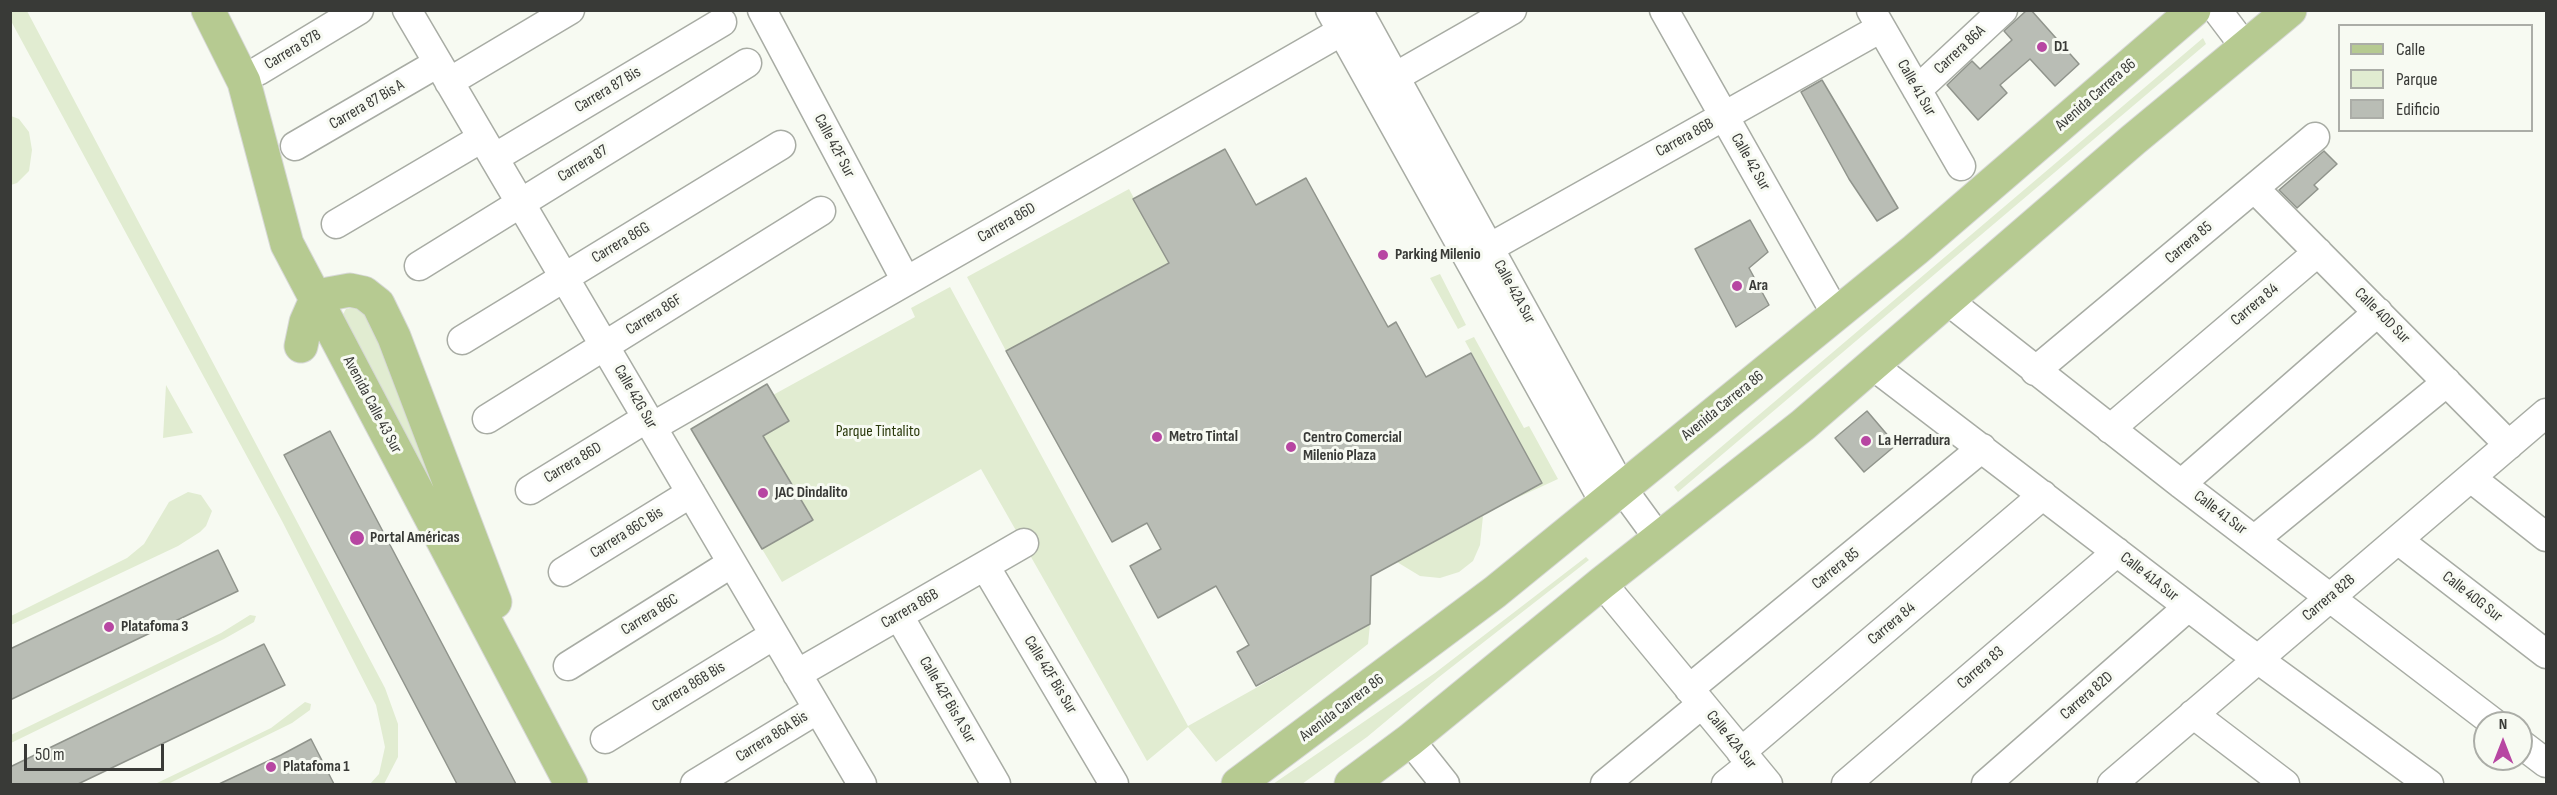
<!DOCTYPE html>
<meta charset="utf-8">
<style>
body{margin:0}
#map{position:relative;width:2557px;height:795px;overflow:hidden;background:#f7faf2;font-family:"Sofia Sans Condensed",sans-serif}
canvas{display:block}
.frame{position:absolute;inset:0;border:12px solid #393a37;pointer-events:none}
.legend{position:absolute;left:2338px;top:24px;width:195px;height:108px;box-sizing:border-box;background:#f7faf2;border:2px solid #abada7;margin:0;padding:8px 10px;list-style:none;font-size:18px;color:#393a37}
.legend li{display:flex;align-items:center;gap:12px;height:30px}
.legend b{width:30px;border:2px solid #abada7}
.north{position:absolute;left:2473px;top:711px;width:60px;height:60px;box-sizing:border-box;background:#f7faf2;border:2px solid #abada7;border-radius:50%;rotate:0deg;font-size:16px;font-weight:700;line-height:24px;text-align:center;color:#393a37}
.north::after{content:'';display:block;margin:auto;width:21px;height:27px;background:#b746a2;clip-path:polygon(50% 0,100% 100%,50% 72%,0 100%)}
.scale{position:absolute;left:24px;top:744px;width:140px;height:27px;box-sizing:border-box;border:3px solid #393a37;border-top:0;padding-left:8px;font-size:18px;line-height:21px;white-space:nowrap;color:#393a37;-webkit-text-stroke:4px #f7faf2;paint-order:stroke}
</style>
<div id="map">
<canvas width="2557" height="795"></canvas>
<div class="frame"></div>
<ul class="legend">
<li><b style="height:8px;background:#b6ca91"></b>Calle</li>
<li><b style="height:16px;background:#e1ecd1"></b>Parque</li>
<li><b style="height:16px;background:#b9bdb5"></b>Edificio</li>
</ul>
<div class="north">N</div>
<div class="scale">50 m</div>
</div>
<script>
const ctx = document.querySelector('canvas').getContext('2d');
ctx.lineJoin = 'round';
function paint(path, color) {
  ctx.fillStyle = color;
  ctx.fill(path, 'evenodd');
}
function toPath(rows) {
  const path = new Path2D();
  for (const r of rows) {
    path.moveTo(r[0], r[1]);
    for (let i = 2; i < r.length; i += 2) path.lineTo(r[i], r[i + 1]);
  }
  return path;
}
function strokePath(path, color, width, dash) {
  ctx.strokeStyle = color;
  ctx.lineWidth = width;
  ctx.lineCap = dash ? 'butt' : 'round';
  ctx.setLineDash(dash || []);
  ctx.stroke(path);
}
function label(font, color, halo, rows, align = 'center') {
  ctx.font = font + ' "Sofia Sans Condensed",sans-serif';
  ctx.lineWidth = 6;
  ctx.setLineDash([]);
  ctx.textBaseline = 'middle';
  ctx.strokeStyle = halo;
  ctx.fillStyle = color;
  for (const [text, x, y, turn = 0] of rows) {
    ctx.save();
    ctx.translate(x, y);
    ctx.rotate((+turn || 0) * Math.PI / 180);
    ctx.textAlign = isNaN(turn) ? turn : align;
    if (halo) ctx.strokeText(text, 0, 0);
    ctx.fillText(text, 0, 0);
    ctx.restore();
  }
}
const green = toPath([
 [10,11,27,11,385,688,398,724,398,757,384,784,370,784,379,774,385,747,376,705,282,521,11,21],
 [2203,38,2206,44,1678,492,1674,487],
 [11,116,19,119,29,132,32,150,29,171,17,183,11,185],
 [1129,189,1169,263,1006,351,967,277],
 [1440,274,1466,325,1458,329,1430,278],
 [950,287,1188,726,1370,624,1368,644,1216,762,1188,727,1147,761,981,469,782,582,762,549,813,519,763,436,789,421,773,395,915,317,911,308],
 [354,307,368,314,456,534,342,316,346,309],
 [1474,337,1524,428,1529,426,1558,479,1508,502,1542,483,1465,341],
 [166,385,193,433,163,438],
 [188,492,201,495,212,511,206,526,200,532,178,546,11,625,11,616,127,558,144,544,169,502],
 [1483,516,1480,545,1473,561,1459,572,1440,578,1420,576,1397,562],
 [1586,557,1589,560,1439,677,1367,737,1302,784,1273,784,1435,673],
 [250,615,256,616,254,622,224,639,11,743,11,735,221,633],
 [305,702,311,704,310,710,292,723,168,784,155,784,271,728]
]);
const building = toPath([
 [2027,10,2031,10,2079,64,2055,86,2030,59,2000,85,2007,93,1978,120,1947,85,1972,61,1980,69,2012,40,2004,31,2027,10],
 [1822,80,1898,208,1877,221,1849,179,1801,92,1822,80],
 [1225,149,1256,205,1306,178,1388,327,1396,322,1426,377,1471,353,1542,483,1371,576,1370,624,1256,686,1237,652,1249,645,1216,586,1158,618,1130,566,1161,549,1147,523,1112,542,1006,351,1169,263,1133,199,1225,149],
 [2324,151,2337,164,2314,185,2318,189,2297,208,2279,190,2324,151],
 [1750,220,1768,252,1749,268,1769,305,1736,327,1695,249,1750,220],
 [767,384,789,421,763,436,813,520,762,549,691,429,767,384],
 [1867,411,1896,445,1864,472,1835,438,1867,411],
 [330,431,516,784,457,784,284,455,330,431],
 [218,550,238,591,10,700,10,649,218,550],
 [264,644,285,685,78,784,10,784,10,767,264,644],
 [311,739,334,784,219,784,281,755,311,739]
]);
const minor = toPath([
 [407,10,862,784],
 [762,10,906,281],
 [1330,10,1604,502],
 [1358,10,1621,487,1659,539],
 [1664,10,1836,314],
 [1871,10,1961,166],
 [2217,10,2245,47],
 [258,71,359,10],
 [1395,77,1512,10],
 [449,82,570,10],
 [1917,90,2003,10],
 [295,146,438,63],
 [494,158,722,22],
 [2254,188,2509,445],
 [336,224,482,138],
 [1489,248,1881,28],
 [419,266,747,63],
 [1947,300,2181,484,2494,723],
 [462,340,781,145],
 [1872,365,2237,644,2429,784],
 [2035,371,2315,137],
 [487,419,821,211],
 [652,427,1363,19],
 [2110,429,2318,252],
 [2471,478,2546,537],
 [2181,484,2378,312],
 [530,490,647,418],
 [2255,539,2447,382],
 [2398,540,2546,654],
 [985,566,1114,784],
 [563,572,691,493],
 [1602,583,1768,784],
 [899,616,996,784],
 [568,666,732,563],
 [797,674,1024,543],
 [1689,689,1982,448],
 [2193,714,2285,784],
 [605,739,774,635],
 [1410,740,1445,784],
 [2521,744,2546,763],
 [1741,752,2043,495],
 [695,784,818,709],
 [1605,784,1702,704],
 [1726,784,1751,764],
 [1846,784,2117,552],
 [1986,784,2188,607],
 [2112,784,2546,413]
]);
const major = toPath([
 [208,10,244,82,287,244,571,784],
 [301,346,306,322,313,306,328,294,350,290,364,293,378,304,394,337,495,602],
 [1238,784,1495,592,1915,250,2194,10],
 [1351,784,1410,740,1602,583,1803,425,2133,140,2290,10]
]);
const markers = [
 [2042,47,6,"#b746a2"],
 [1383,255,6,"#b746a2"],
 [1737,286,6,"#b746a2"],
 [1157,437,6,"#b746a2"],
 [1866,441,6,"#b746a2"],
 [1291,447,6,"#b746a2"],
 [763,493,6,"#b746a2"],
 [357,538,8,"#b746a2"],
 [109,627,6,"#b746a2"],
 [271,767,6,"#b746a2"]
];
const poiNames = [
 ["D1",2054,47],
 ["Parking Milenio",1395,255],
 ["Ara",1749,286],
 ["Metro Tintal",1169,437],
 ["Centro Comercial",1303,438],
 ["Milenio Plaza",1303,456],
 ["La Herradura",1878,441],
 ["JAC Dindalito",775,493],
 ["Portal Américas",370,538],
 ["Platafoma 3",121,627],
 ["Platafoma 1",283,767]
];
const streetNames = [
 ["Carrera 87B",293,50,-31],
 ["Carrera 86A",1960,50,-43],
 ["Calle 41 Sur",1916,88,60],
 ["Carrera 87 Bis",608,90,-31],
 ["Avenida Carrera 86",2096,95,-41],
 ["Carrera 87 Bis A",367,105,-30],
 ["Carrera 86B",1685,138,-29],
 ["Calle 42F Sur",834,146,62],
 ["Calle 42 Sur",1750,162,60],
 ["Carrera 87",583,164,-32],
 ["Carrera 86D",1007,223,-30],
 ["Carrera 86G",621,243,-31],
 ["Carrera 85",2189,243,-40],
 ["Calle 42A Sur",1514,292,61],
 ["Carrera 84",2255,305,-40],
 ["Carrera 86F",654,315,-32],
 ["Calle 40D Sur",2382,316,45],
 ["Calle 42G Sur",635,397,60],
 ["Avenida Calle 43 Sur",372,405,62],
 ["Avenida Carrera 86",1723,406,-39],
 ["Carrera 86D",573,463,-31],
 ["Calle 41 Sur",2220,513,37],
 ["Carrera 86C Bis",627,533,-32],
 ["Carrera 85",1836,569,-39],
 ["Calle 41A Sur",2149,577,38],
 ["Calle 40G Sur",2472,597,38],
 ["Carrera 82B",2329,598,-40],
 ["Carrera 86B",910,609,-30],
 ["Carrera 86C",650,615,-32],
 ["Carrera 84",1892,624,-40],
 ["Carrera 83",1981,668,-41],
 ["Calle 42F Bis Sur",1050,675,59],
 ["Carrera 86B Bis",689,687,-31],
 ["Carrera 82D",2087,696,-41],
 ["Calle 42F Bis A Sur",947,700,60],
 ["Avenida Carrera 86",1342,708,-37],
 ["Carrera 86A Bis",772,737,-32],
 ["Calle 42A Sur",1731,740,51]
];
const parkNames = [
 ["Parque Tintalito",878,432]
];
paint(green, '#e1ecd1');
paint(building, '#b9bdb5');
strokePath(building, '#90948c', 1.5);
strokePath(minor, '#a8aca4', 31);
strokePath(major, '#d7d8d7', 35);
strokePath(minor, '#fff', 28);
strokePath(major, '#b6ca91', 33);
for (const [x, y, r, color] of markers) {
  const dot = new Path2D();
  dot.arc(x, y, r, 0, 2 * Math.PI);
  ctx.fillStyle = color;
  ctx.fill(dot);
  strokePath(dot, '#f7faf2', 2);
}
label('bold 16px', '#393a37', '#f7faf2', poiNames, 'left');
label('16px', '#393a37', '#f7faf2', streetNames);
label('16px', '#29380a', '#f7faf2', parkNames);
</script>
